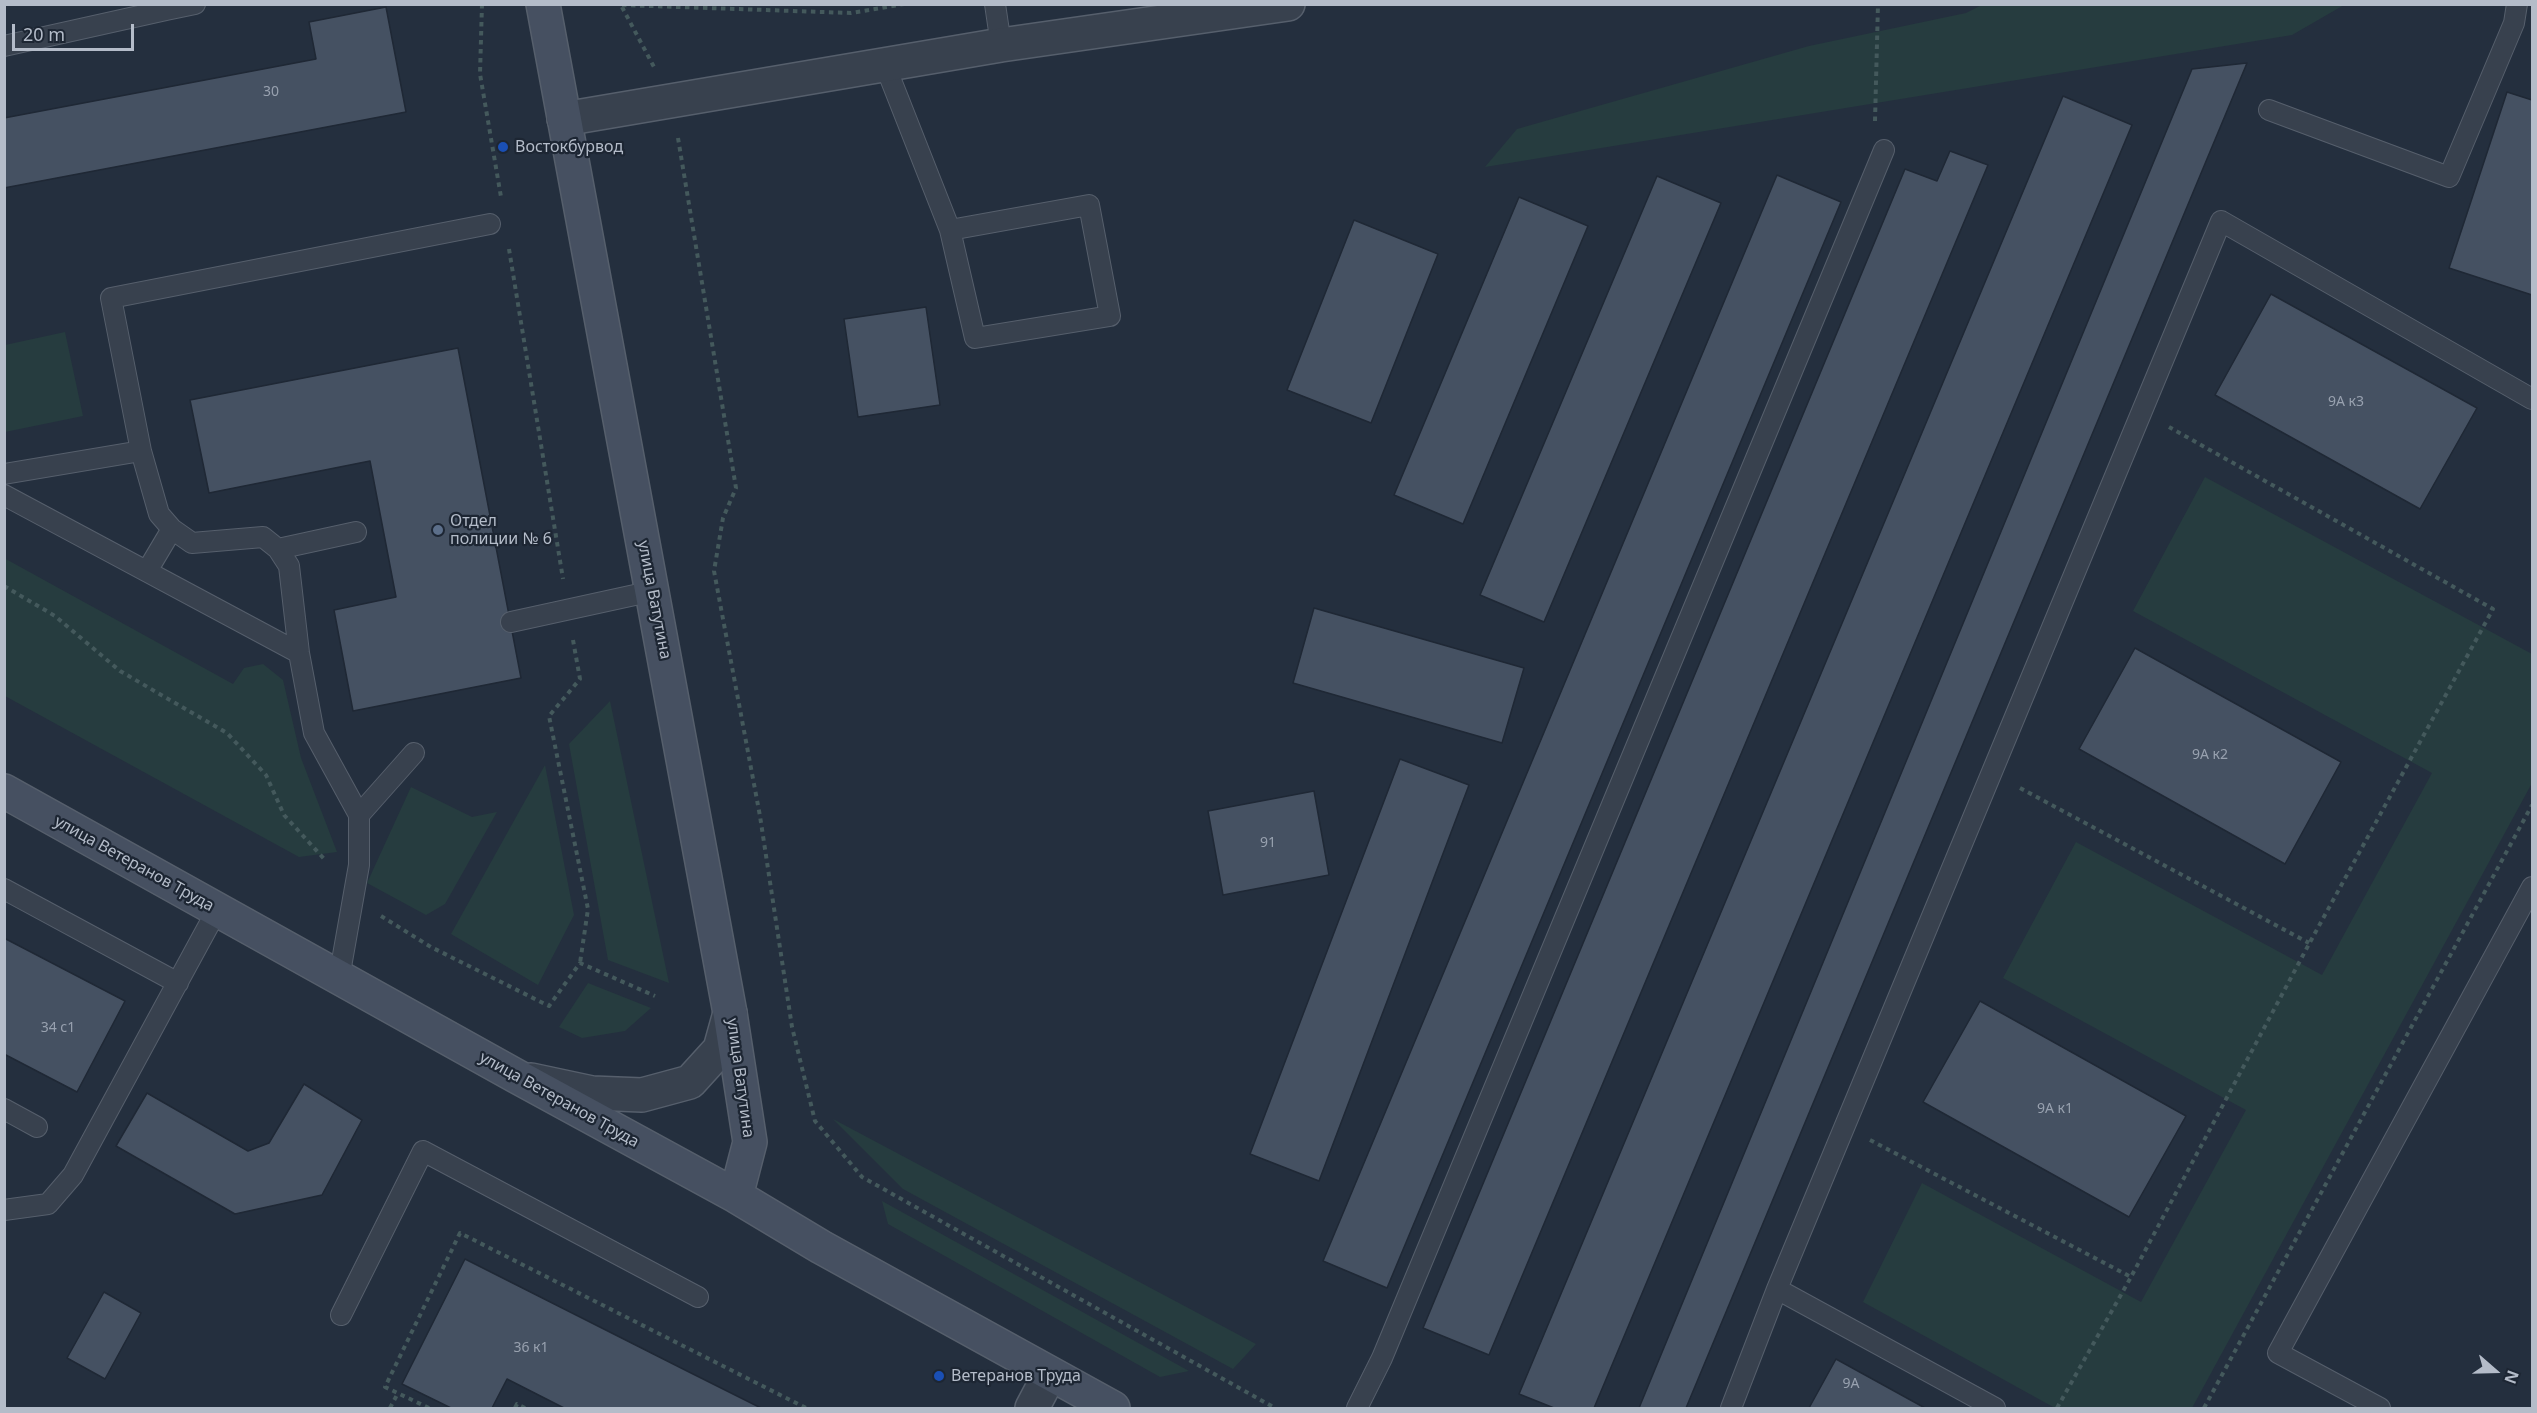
<!DOCTYPE html>
<meta charset="utf-8">
<style>
body{margin:0}
#map{position:relative;width:2537px;height:1413px;overflow:hidden;background:#242f3e;font-family:"Noto Sans",sans-serif}
canvas{display:block}
.frame{position:absolute;inset:0;border:6px solid #b4bcc9;pointer-events:none}
.north{position:absolute;left:2465px;top:1341px;width:60px;height:60px;-webkit-text-stroke:4px #1d2633;paint-order:stroke;rotate:110deg;font-size:16px;font-weight:700;line-height:24px;text-align:center;color:#b4bcc9}
.north::after{content:'';display:block;margin:auto;width:21px;height:27px;background:#b4bcc9;clip-path:polygon(50% 0,100% 100%,50% 72%,0 100%)}
.scale{position:absolute;left:12px;top:24px;width:122px;height:27px;box-sizing:border-box;border:3px solid #b4bcc9;border-top:0;padding-left:8px;font-size:18px;line-height:21px;white-space:nowrap;color:#b4bcc9;-webkit-text-stroke:4px #1d2633;paint-order:stroke}
</style>
<div id="map">
<canvas width="2537" height="1413"></canvas>
<div class="frame"></div>
<div class="north">N</div>
<div class="scale">20 m</div>
</div>
<script>
const ctx = document.querySelector('canvas').getContext('2d');
ctx.lineJoin = 'round';
function paint(path, color) {
  ctx.fillStyle = color;
  ctx.fill(path, 'evenodd');
}
function toPath(rows) {
  const path = new Path2D();
  for (const r of rows) {
    path.moveTo(r[0], r[1]);
    for (let i = 2; i < r.length; i += 2) path.lineTo(r[i], r[i + 1]);
  }
  return path;
}
function strokePath(path, color, width, dash) {
  ctx.strokeStyle = color;
  ctx.lineWidth = width;
  ctx.lineCap = dash ? 'butt' : 'round';
  ctx.setLineDash(dash || []);
  ctx.stroke(path);
}
function label(font, color, halo, rows, align = 'center') {
  ctx.font = font + ' "Noto Sans",sans-serif';
  ctx.lineWidth = 4.5;
  ctx.setLineDash([]);
  ctx.textBaseline = 'middle';
  ctx.strokeStyle = halo;
  ctx.fillStyle = color;
  for (const [text, x, y, turn = 0] of rows) {
    ctx.save();
    ctx.translate(x, y);
    ctx.rotate((+turn || 0) * Math.PI / 180);
    ctx.textAlign = isNaN(turn) ? turn : align;
    if (halo) ctx.strokeText(text, 0, 0);
    ctx.fillText(text, 0, 0);
    ctx.restore();
  }
}
const green = toPath([
 [1982,5,2344,5,2292,35,1485,167,1517,129,1809,46,1966,13],
 [65,332,83,416,5,432,5,345],
 [2205,477,2532,654,2532,783,2192,1408,2055,1408,1863,1302,1922,1183,2141,1302,2246,1110,2003,978,2076,842,2322,975,2432,773,2133,611],
 [4,558,233,684,244,668,263,664,283,680,301,758,337,852,299,857,5,696],
 [610,701,669,983,608,960,569,744],
 [545,765,574,915,538,985,451,934],
 [411,787,472,817,497,812,445,904,426,915,367,883],
 [588,983,651,1008,625,1031,582,1038,559,1027],
 [833,1119,1256,1344,1233,1369,903,1189],
 [882,1201,1189,1371,1160,1377,888,1224]
]);
const building = toPath([
 [386,7,406,112,4,188,4,118,316,59,309,22,386,7],
 [2247,63,1686,1408,1639,1408,2192,69,2247,63],
 [2507,92,2532,100,2532,295,2449,268,2507,92],
 [2063,96,2132,125,1594,1408,1554,1408,1519,1394,2063,96],
 [1950,151,1988,165,1489,1355,1423,1328,1905,169,1937,181,1950,151],
 [1777,175,1841,202,1387,1288,1323,1261,1777,175],
 [1657,176,1721,203,1544,622,1480,595,1657,176],
 [1519,197,1588,226,1463,524,1394,495,1519,197],
 [1354,220,1438,254,1371,423,1287,390,1354,220],
 [2271,294,2477,408,2420,509,2215,395,2271,294],
 [926,307,940,405,858,417,844,319,926,307],
 [458,348,521,678,353,711,334,610,396,597,370,461,209,493,190,400,458,348],
 [1314,608,1524,668,1502,743,1293,683,1314,608],
 [2135,648,2341,762,2285,864,2079,749,2135,648],
 [1400,759,1469,785,1319,1181,1250,1154,1400,759],
 [1314,791,1329,875,1223,895,1208,811,1314,791],
 [4,938,125,1001,77,1092,4,1054,4,938],
 [1980,1001,2186,1116,2129,1217,1923,1102,1980,1001],
 [304,1084,362,1120,322,1195,235,1214,116,1146,147,1093,248,1151,269,1143,304,1084],
 [465,1259,687,1371,761,1408,564,1408,507,1379,492,1408,451,1408,402,1384,465,1259],
 [104,1292,141,1313,105,1379,67,1358,104,1292],
 [1836,1359,1925,1408,1809,1408,1836,1359]
]);
const path = toPath([
 [482,4,480,74,501,197],
 [622,5,851,13,904,4],
 [622,7,654,67],
 [1875,121,1878,4],
 [678,138,736,488,723,518,714,571,760,816,792,1027,815,1121,862,1177,1275,1408],
 [509,249,563,579],
 [4,586,55,616,120,671,227,733,266,775,284,815,326,861],
 [573,640,580,679,549,716,588,909,580,963],
 [2020,788,2309,943],
 [381,916,431,947,549,1006,580,963,655,996],
 [1870,1140,2131,1277,2309,944,2493,609,2169,427],
 [390,1408,398,1393],
 [429,1408,385,1387,460,1233,806,1408],
 [515,1408,517,1404,525,1408],
 [2057,1408,2131,1277],
 [2204,1408,2532,805]
]);
const service = toPath([
 [165,4,166,10,195,4],
 [995,4,1001,45],
 [4,46,166,10],
 [885,65,950,230,975,338,1110,316,1089,205,950,230],
 [2269,110,2449,177,2514,23,2517,4],
 [4,474,141,451],
 [4,495,299,653],
 [278,549,356,532],
 [147,571,172,529],
 [511,622,653,591],
 [359,815,414,753],
 [4,889,178,983],
 [339,978,359,865,359,815,314,733,299,653,289,566,278,549,263,537,192,543,172,529,159,514,141,451,111,298,490,224],
 [4,1109,37,1127],
 [4,1210,48,1204,73,1175,217,910],
 [1777,1289,1995,1408],
 [341,1315,423,1151,698,1297],
 [1357,1408,1382,1358,1884,150],
 [1731,1408,1777,1289,2221,221,2532,399],
 [2380,1408,2278,1353,2532,887]
]);
const minor = toPath([
 [564,119,1001,45,1288,4],
 [531,1080,592,1093,642,1095,690,1082,720,1049,730,1013],
 [1032,1408,1050,1374]
]);
const secondary = toPath([
 [543,4,730,1013,750,1142,736,1196],
 [4,791,516,1076,736,1196,821,1247,1113,1408]
]);
const markers = [
 [503,147,6,"#1a4fb4"],
 [438,530,6,"#5c6f8a"],
 [939,1376,6,"#1a4fb4"]
];
const numberNames = [
 ["30",271,92],
 ["9А к3",2346,402],
 ["9А к2",2210,755],
 ["91",1268,843],
 ["34 с1",58,1028],
 ["9А к1",2055,1109],
 ["36 к1",531,1348],
 ["9А",1851,1384]
];
const poiNames = [
 ["Востокбурвод",515,147],
 ["Отдел",450,521],
 ["полиции № 6",450,539],
 ["Ветеранов Труда",951,1376]
];
const streetNames = [
 ["улица Ватутина",654,600,79],
 ["улица Ветеранов Труда",134,864,29],
 ["улица Ватутина",740,1078,82],
 ["улица Ветеранов Труда",559,1100,29]
];
paint(green, '#263c3f');
paint(building, '#455162');
strokePath(building, '#1f2835', 1.5);
strokePath(service, '#565f6c', 22);
strokePath(minor, '#565f6c', 36);
strokePath(secondary, '#565f6c', 36);
strokePath(path, '#44595c', 4, [4.5, 4.5]);
strokePath(service, '#38414e', 20);
strokePath(minor, '#38414e', 33);
strokePath(secondary, '#465061', 33);
for (const [x, y, r, color] of markers) {
  const dot = new Path2D();
  dot.arc(x, y, r, 0, 2 * Math.PI);
  ctx.fillStyle = color;
  ctx.fill(dot);
  strokePath(dot, '#1d2633', 2);
}
label('14px', '#98a1af', null, numberNames);
label('16px', '#b4bcc9', '#1d2633', poiNames, 'left');
label('16px', '#b4bcc9', '#1d2633', streetNames);
</script>
